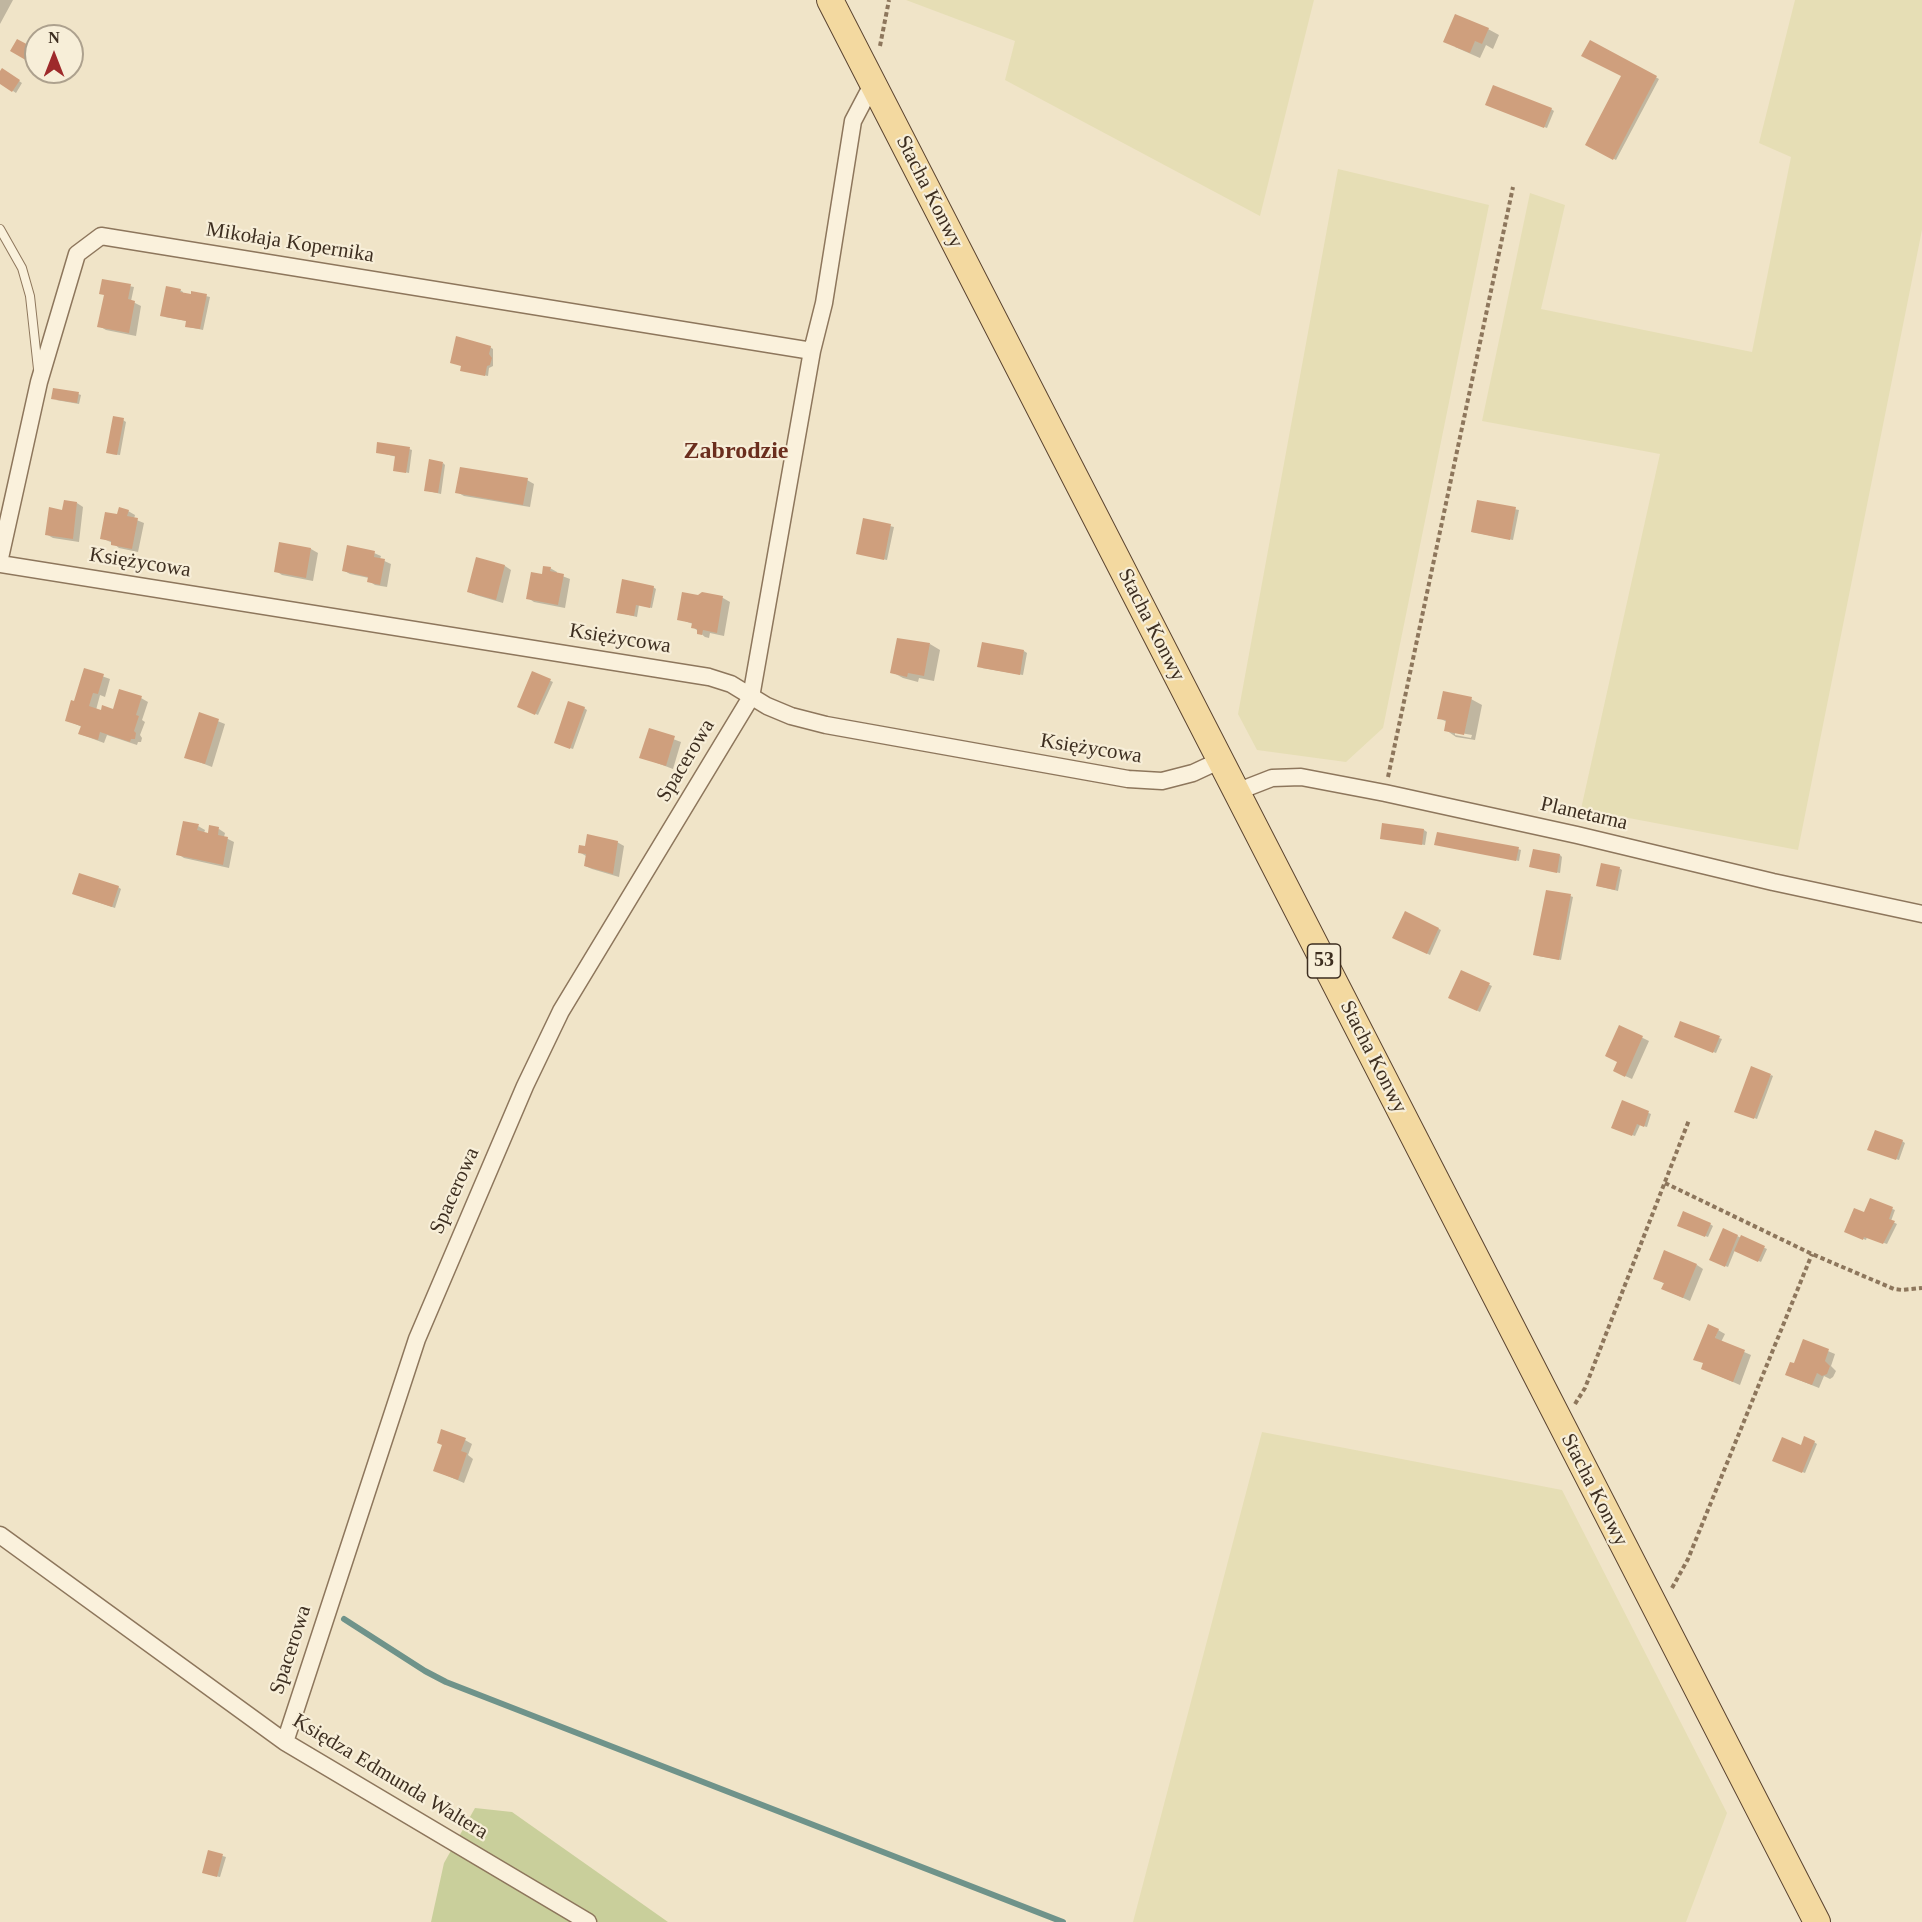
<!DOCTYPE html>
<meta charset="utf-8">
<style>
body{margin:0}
#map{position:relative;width:1922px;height:1922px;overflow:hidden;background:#f0e4c8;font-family:"Times New Roman",serif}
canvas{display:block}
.north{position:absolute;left:24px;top:24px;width:60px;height:60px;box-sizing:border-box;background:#f7eed8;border:2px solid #ada18e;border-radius:50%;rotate:0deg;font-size:16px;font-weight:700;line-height:24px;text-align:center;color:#3d2e20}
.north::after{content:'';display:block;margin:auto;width:21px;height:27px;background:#9e2a2b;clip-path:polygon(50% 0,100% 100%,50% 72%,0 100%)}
</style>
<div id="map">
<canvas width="1922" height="1922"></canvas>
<div class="north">N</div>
</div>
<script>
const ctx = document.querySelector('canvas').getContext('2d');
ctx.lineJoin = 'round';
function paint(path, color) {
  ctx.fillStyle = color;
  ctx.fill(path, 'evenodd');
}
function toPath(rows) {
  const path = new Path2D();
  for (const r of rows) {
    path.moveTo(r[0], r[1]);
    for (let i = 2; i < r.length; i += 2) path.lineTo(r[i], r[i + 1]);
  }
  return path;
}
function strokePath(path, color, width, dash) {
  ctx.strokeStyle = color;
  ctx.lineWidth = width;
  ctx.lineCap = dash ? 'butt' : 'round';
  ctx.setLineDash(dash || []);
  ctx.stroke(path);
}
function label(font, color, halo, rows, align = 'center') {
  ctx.font = font + ' "Times New Roman",serif';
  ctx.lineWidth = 4.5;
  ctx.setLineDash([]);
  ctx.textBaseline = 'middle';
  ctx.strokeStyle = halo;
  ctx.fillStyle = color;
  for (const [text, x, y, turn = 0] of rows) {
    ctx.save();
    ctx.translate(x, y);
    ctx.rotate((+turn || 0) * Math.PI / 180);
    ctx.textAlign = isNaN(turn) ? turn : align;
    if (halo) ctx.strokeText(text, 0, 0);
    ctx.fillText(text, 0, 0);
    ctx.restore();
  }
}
const farmland = toPath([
 [906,0,1314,0,1260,216,1005,80,1015,41],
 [1795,0,1922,0,1922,230,1798,850,1581,809,1660,454,1482,421,1530,193,1565,205,1541,309,1752,352,1791,157,1759,143],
 [1338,169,1489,205,1383,728,1346,762,1257,750,1238,714],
 [1262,1432,1562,1490,1727,1813,1686,1922,1133,1922]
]);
const green = toPath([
 [475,1808,512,1812,668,1922,431,1922,444,1863]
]);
const shadow = toPath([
 [0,0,13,0,0,24],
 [1488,29,1499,35,1493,49,1486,45,1480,58,1455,47],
 [1590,42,1659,79,1616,160,1587,144,1623,76],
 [3,70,22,83,16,93,0,82,0,74],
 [1487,104,1551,109,1554,111,1547,128],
 [103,281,134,287,131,301,141,306,136,336,106,330,99,326,105,295],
 [180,290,183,292,183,294,192,296,193,293,210,297,203,330,189,327,187,321,165,317],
 [490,347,493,349,493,366,489,368,488,376,465,371],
 [78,394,81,395,79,404,56,400],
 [123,420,126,422,120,455,111,454],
 [409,449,412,450,409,473,395,470,397,457,377,452],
 [443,463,445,465,441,494,428,491],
 [527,480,534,484,530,507,464,496,457,492],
 [1478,502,1519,510,1513,540,1472,532],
 [77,503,83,507,79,542,53,538,46,534,63,512],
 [128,511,135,515,134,519,144,523,138,552,119,548,113,543,101,538,118,516],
 [864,520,894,527,887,560,857,553],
 [280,544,311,549,318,553,313,581,282,575,276,571],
 [374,553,381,556,380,559,391,564,387,587,375,585,369,581,369,578,350,574,343,570],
 [477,559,505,566,511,570,503,603,476,595,469,592],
 [550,568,557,572,557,574,570,579,565,608,534,602,528,598,543,576],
 [653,587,656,589,652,608,639,605,637,617,620,613],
 [703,594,723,598,730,602,724,636,710,633,709,638,705,637,693,627,693,624,679,619],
 [930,644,940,650,934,681,919,678,918,682,903,678,892,672],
 [1024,651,1027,653,1023,675,982,668],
 [85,670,110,679,105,697,100,695,96,710,102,712,114,711,141,698,148,702,142,720,145,722,140,735,142,738,141,742,138,742,137,745,107,735,104,743,80,734,82,727,66,720,75,703],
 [533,673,553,682,538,715,519,706],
 [1471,699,1482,705,1475,740,1456,737,1446,730,1447,722,1439,718],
 [1455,732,1472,735,1471,738,1455,735],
 [584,708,587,710,573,749,558,744],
 [200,714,225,724,212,767,186,757],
 [649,730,681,742,673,769,641,757],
 [1383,824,1424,830,1427,832,1425,845,1384,839],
 [198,826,205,830,204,833,209,834,219,829,225,833,224,837,234,842,229,868,184,858,178,854],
 [617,842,624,846,619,877,592,869,585,866,586,856,579,852],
 [1436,844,1518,849,1521,850,1519,861],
 [1560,855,1562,857,1560,873,1531,867],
 [1619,868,1622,870,1618,891,1598,886],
 [118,887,121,889,115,908,77,895],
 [1570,896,1573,897,1561,960,1538,956,1535,955],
 [1405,913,1441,930,1430,955,1394,937],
 [1461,972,1492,986,1480,1012,1450,997],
 [1620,1027,1649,1041,1632,1079,1621,1074,1619,1062],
 [1678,1038,1719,1038,1722,1039,1716,1053],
 [1771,1075,1773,1076,1757,1119,1739,1112],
 [1622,1102,1651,1114,1647,1127,1640,1125,1635,1136,1615,1129],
 [1902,1141,1905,1143,1899,1160,1872,1150],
 [1870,1200,1895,1210,1891,1221,1897,1224,1887,1244,1867,1237,1866,1240,1849,1233,1865,1214],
 [1710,1224,1713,1226,1708,1237,1682,1226],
 [1737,1236,1767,1249,1761,1262,1735,1250,1728,1267,1714,1261],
 [1697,1265,1703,1269,1690,1301,1670,1292,1665,1284,1655,1278],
 [1718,1330,1725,1334,1721,1342,1751,1355,1740,1385,1703,1369],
 [1804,1341,1835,1354,1831,1366,1836,1371,1833,1377,1830,1379,1824,1376,1819,1388,1794,1378,1794,1365],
 [465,1440,472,1444,468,1455,473,1459,464,1483,434,1470,444,1445],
 [1814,1442,1817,1444,1805,1473,1777,1462,1801,1447],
 [209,1852,226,1857,220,1877,207,1874]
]);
const stream = toPath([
 [344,1619,425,1671,446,1682,1063,1922]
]);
const building = toPath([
 [1455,14,1489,28,1482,44,1475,41,1470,53,1443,42],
 [17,39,36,49,36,66,10,51],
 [1590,40,1657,76,1613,160,1585,145,1621,76,1581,56],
 [2,68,20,80,12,92,0,84,0,71],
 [1493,85,1552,108,1544,128,1485,105],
 [102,279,131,284,128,299,135,301,129,333,97,327,104,295,99,294],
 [166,286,181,289,180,292,191,294,191,291,207,294,200,329,185,327,186,321,160,316],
 [456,336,491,346,489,354,492,358,490,365,487,366,485,376,460,371,461,366,450,363],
 [53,388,79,392,77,403,51,399],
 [113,416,124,418,117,455,106,453],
 [377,442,410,447,406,473,393,471,395,456,376,453],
 [429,459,443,462,438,493,424,491],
 [460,467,528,478,523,505,455,493],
 [64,500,77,502,73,539,45,535,49,507,62,510],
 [1477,500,1516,507,1510,540,1471,532],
 [119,507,129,510,127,516,138,518,132,549,111,545,111,541,100,539,105,512,117,514],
 [863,518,891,524,884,560,856,554],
 [279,542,311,548,306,578,274,572],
 [347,545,375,551,374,557,385,559,380,585,367,582,368,577,342,571],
 [476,557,505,565,496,600,467,592],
 [543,566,551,567,550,571,564,574,558,605,526,599,531,572,542,574],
 [622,579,654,586,650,608,636,605,634,616,616,613],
 [682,592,698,595,702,592,723,596,717,633,703,630,702,635,697,634,697,629,691,628,692,623,677,620],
 [897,638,930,643,924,676,908,673,907,677,890,673],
 [982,642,1024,650,1020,675,977,667],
 [84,668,104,674,98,694,93,693,89,706,101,710,102,705,113,709,119,689,142,696,136,715,139,716,134,731,136,733,135,739,131,739,130,742,100,732,98,740,78,734,81,726,65,721,71,700,74,701],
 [532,671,551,679,535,715,517,707],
 [1443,691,1472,697,1464,735,1444,731,1446,720,1437,719],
 [568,701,585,707,570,749,554,743],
 [199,712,219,719,205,764,184,758],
 [649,728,675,736,666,766,639,758],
 [183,821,199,824,197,830,208,833,209,825,219,827,218,835,228,837,223,865,176,855],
 [1382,823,1424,829,1422,845,1380,839],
 [1437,832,1519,847,1516,861,1434,845],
 [587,834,618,841,613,874,584,866,586,854,578,853,579,845,585,846],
 [1533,849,1560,854,1557,873,1529,867],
 [1601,863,1620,867,1615,890,1596,886],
 [79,873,119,886,112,907,72,894],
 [1546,890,1571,894,1559,960,1533,955],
 [1405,911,1439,928,1427,954,1392,938],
 [1461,970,1490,983,1477,1011,1448,998],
 [1680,1021,1720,1036,1713,1053,1674,1037],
 [1619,1025,1643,1036,1625,1077,1613,1071,1617,1062,1605,1056],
 [1751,1066,1771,1074,1754,1119,1734,1112],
 [1622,1100,1649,1111,1644,1127,1637,1124,1632,1136,1611,1128],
 [1875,1130,1903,1140,1896,1160,1867,1150],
 [1870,1198,1893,1207,1889,1219,1895,1221,1883,1244,1864,1237,1863,1240,1844,1232,1854,1208,1864,1212],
 [1683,1211,1711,1223,1705,1237,1677,1226],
 [1723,1228,1738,1235,1725,1267,1709,1260],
 [1741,1235,1765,1246,1758,1262,1734,1251],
 [1664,1250,1697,1264,1683,1298,1661,1289,1664,1283,1653,1279],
 [1708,1324,1719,1329,1715,1338,1745,1350,1733,1382,1701,1369,1703,1363,1693,1360],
 [1803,1339,1829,1349,1825,1361,1830,1366,1827,1374,1822,1376,1817,1373,1812,1385,1785,1375,1790,1362,1794,1363],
 [441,1429,466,1438,461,1451,467,1453,458,1480,433,1471,442,1445,437,1443],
 [1804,1436,1815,1441,1802,1473,1772,1461,1782,1437,1801,1445],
 [208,1850,223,1854,217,1877,202,1873]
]);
const path = toPath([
 [880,46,889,0],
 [1388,777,1513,187],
 [1665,1183,1812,1254,1894,1289,1902,1290,1922,1288],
 [1575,1404,1585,1388,1689,1120],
 [1672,1588,1688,1559,1812,1254]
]);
const lane = toPath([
 [0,229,22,268,30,296,38,369]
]);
const street = toPath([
 [0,558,39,382,77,254,101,236,812,351],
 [0,564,709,677,731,684,767,706,791,716,826,725,1128,779,1162,781,1193,773,1221,760],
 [1236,792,1272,778,1301,777,1385,793,1577,835,1773,882,1922,914],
 [0,1535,285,1742,588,1922],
 [285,1742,417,1339,525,1086,561,1011,751,697,812,351,824,303,853,121,873,83]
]);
const primary = toPath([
 [830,0,1817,1922]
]);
const shields = [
 [1324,961,33]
];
const shieldNames = [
 ["53",1324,961]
];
const streetNames = [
 ["Stacha Konwy",929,192,63],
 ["Mikołaja Kopernika",290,243,9],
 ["Księżycowa",140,563,9],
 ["Stacha Konwy",1151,625,63],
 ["Księżycowa",620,639,9],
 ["Księżycowa",1091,749,9],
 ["Spacerowa",686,761,-59],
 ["Planetarna",1584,814,13],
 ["Stacha Konwy",1373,1057,63],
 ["Spacerowa",455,1191,-66],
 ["Stacha Konwy",1594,1490,63],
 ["Spacerowa",291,1650,-72],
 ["Księdza Edmunda Waltera",390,1777,31]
];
const quarterNames = [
 ["Zabrodzie",736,452]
];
paint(farmland, '#e6deb5');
paint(green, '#c9cf9b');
paint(shadow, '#0003');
strokePath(stream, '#6f938a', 6);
paint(building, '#cf9f7d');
strokePath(lane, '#8d765c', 10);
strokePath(street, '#8d765c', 19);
strokePath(primary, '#5b4430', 28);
strokePath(path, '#8d765c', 4, [4.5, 3]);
strokePath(lane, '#faf1dc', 8);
strokePath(street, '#faf1dc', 16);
strokePath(primary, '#f3d9a0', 26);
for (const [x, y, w] of shields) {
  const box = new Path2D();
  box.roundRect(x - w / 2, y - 17, w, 34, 4.5);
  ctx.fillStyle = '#f7eed8';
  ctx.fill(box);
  strokePath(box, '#3d2e20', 1.5);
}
label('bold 20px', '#3d2e20', null, shieldNames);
label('21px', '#3d2e20', '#f7eed8', streetNames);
label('bold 24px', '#6b2e1e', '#f7eed8', quarterNames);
</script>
